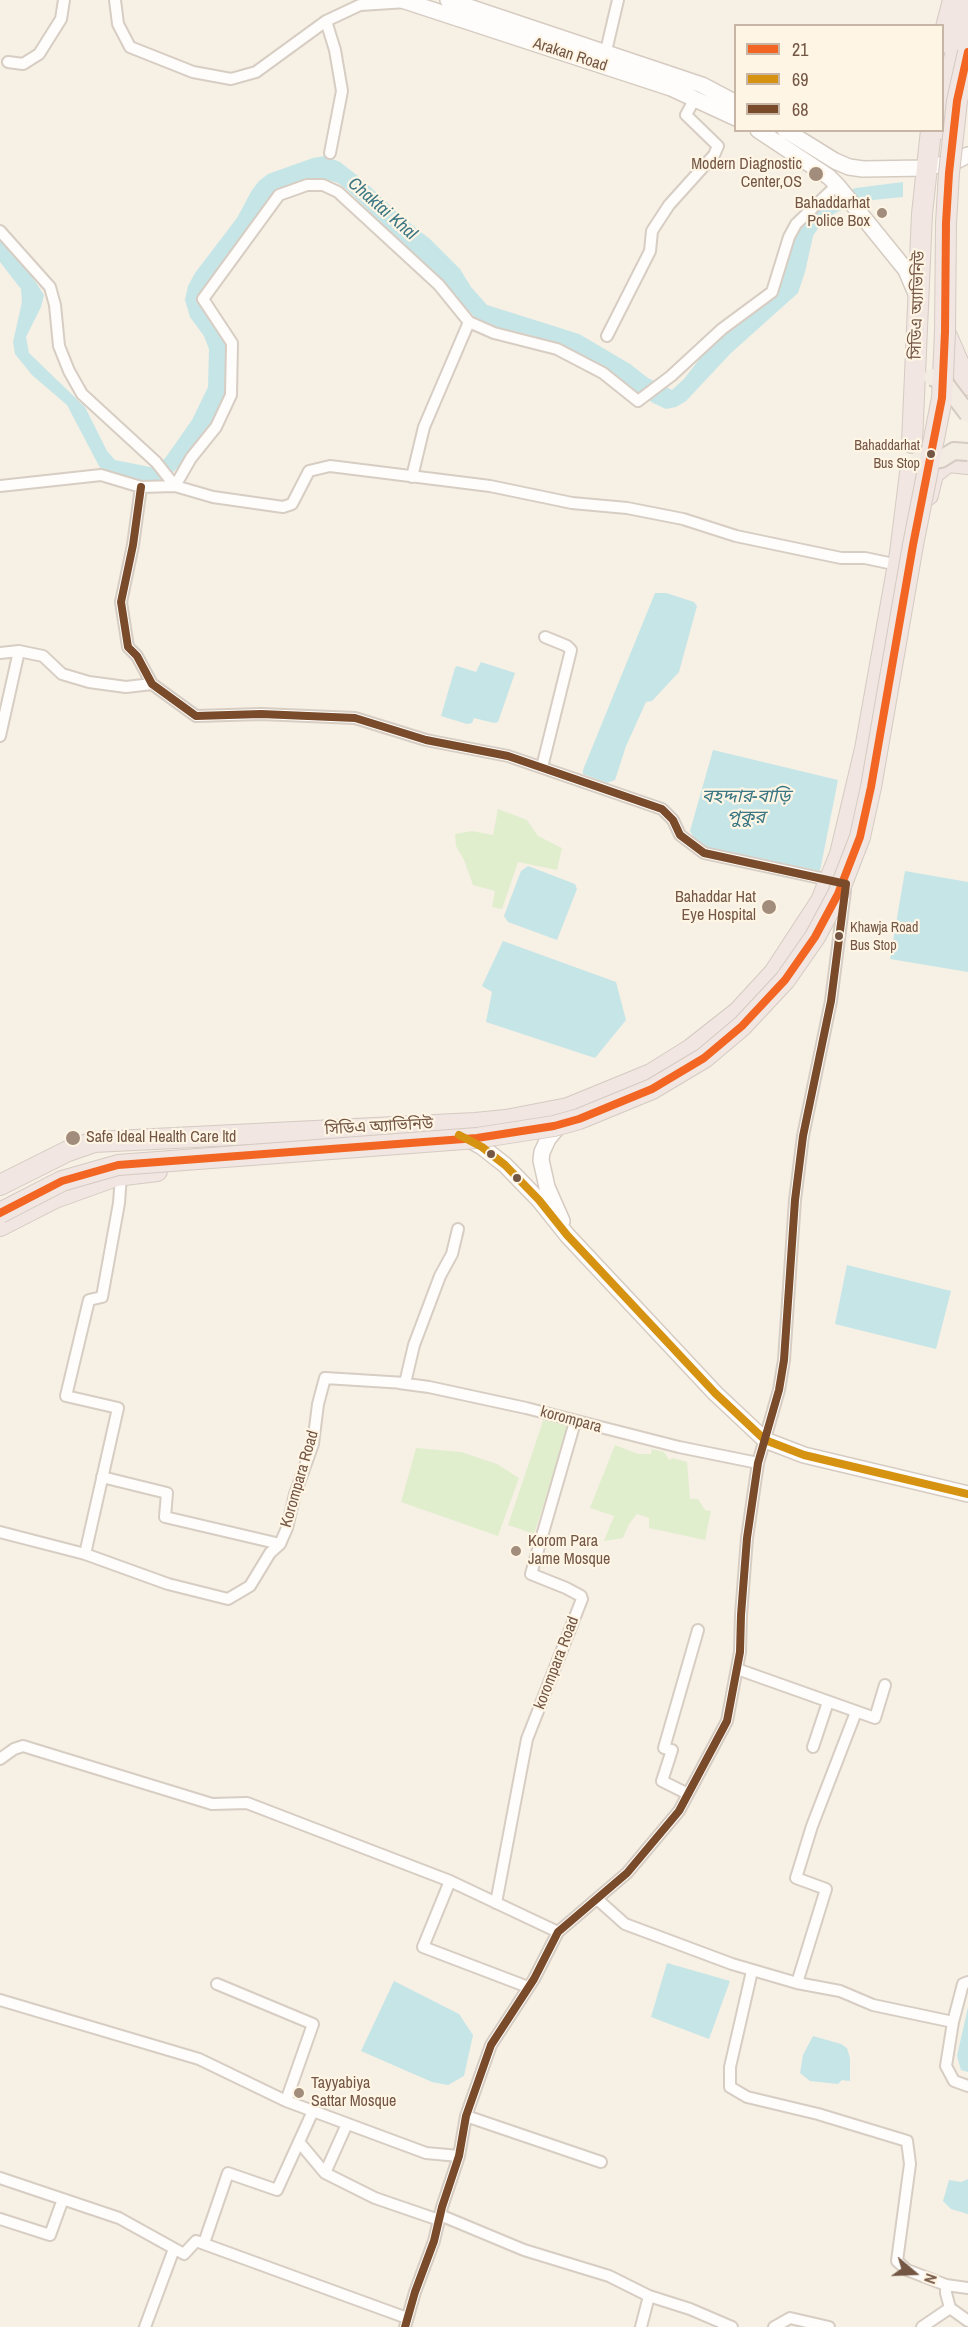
<!DOCTYPE html>
<meta charset="utf-8">
<style>
body{margin:0}
#map{position:relative;width:968px;height:2327px;overflow:hidden;background:#f6f0e5;font-family:"Archivo Narrow",sans-serif}
canvas{display:block}
.legend{position:absolute;left:734px;top:24px;width:210px;height:108px;box-sizing:border-box;background:#fff5e5;border:2px solid #c7b5a5;margin:0;padding:8px 10px;list-style:none;font-size:18px;color:#745644}
.legend li{display:flex;align-items:center;gap:12px;height:30px}
.legend b{width:30px;border:2px solid #c7b5a5}
.north{position:absolute;left:884px;top:2243px;width:60px;height:60px;-webkit-text-stroke:4px #fff5e5;paint-order:stroke;rotate:109deg;font-size:16px;font-weight:700;line-height:24px;text-align:center;color:#745644}
.north::after{content:'';display:block;margin:auto;width:21px;height:27px;background:#745644;clip-path:polygon(50% 0,100% 100%,50% 72%,0 100%)}
</style>
<div id="map">
<canvas width="968" height="2327"></canvas>
<ul class="legend">
<li><b style="height:8px;background:#f26522"></b>21</li>
<li><b style="height:8px;background:#d69211"></b>69</li>
<li><b style="height:8px;background:#7a4b2a"></b>68</li>
</ul>
<div class="north">N</div>
</div>
<script>
const ctx = document.querySelector('canvas').getContext('2d');
ctx.lineJoin = 'round';
function paint(path, color) {
  ctx.fillStyle = color;
  ctx.fill(path, 'evenodd');
}
function toPath(rows) {
  const path = new Path2D();
  for (const r of rows) {
    path.moveTo(r[0], r[1]);
    for (let i = 2; i < r.length; i += 2) path.lineTo(r[i], r[i + 1]);
  }
  return path;
}
function strokePath(path, color, width, dash) {
  ctx.strokeStyle = color;
  ctx.lineWidth = width;
  ctx.lineCap = dash ? 'butt' : 'round';
  ctx.setLineDash(dash || []);
  ctx.stroke(path);
}
function label(font, color, halo, rows, align = 'center') {
  ctx.font = font + ' "Archivo Narrow","Noto Sans Bengali",sans-serif';
  ctx.lineWidth = 4.5;
  ctx.setLineDash([]);
  ctx.textBaseline = 'middle';
  ctx.strokeStyle = halo;
  ctx.fillStyle = color;
  for (const [text, x, y, turn = 0] of rows) {
    ctx.save();
    ctx.translate(x, y);
    ctx.rotate((+turn || 0) * Math.PI / 180);
    ctx.textAlign = isNaN(turn) ? turn : align;
    if (halo) ctx.strokeText(text, 0, 0);
    ctx.fillText(text, 0, 0);
    ctx.restore();
  }
}
const green = toPath([
 [498,809,527,820,538,836,562,848,557,870,518,862,502,909,492,907,495,891,473,885,464,860,456,846,455,834,472,831,493,835],
 [545,1415,570,1424,534,1534,508,1525],
 [615,1445,638,1454,651,1454,652,1449,664,1452,669,1460,673,1458,687,1462,690,1499,698,1499,705,1510,711,1511,705,1540,649,1528,649,1518,637,1514,629,1524,623,1538,604,1541,614,1516,590,1508],
 [416,1448,461,1452,497,1464,519,1478,498,1536,401,1502]
]);
const water = toPath([
 [325,156,340,162,363,180,401,216,431,240,460,269,471,287,487,305,579,334,630,364,648,378,672,390,684,379,708,348,735,325,766,305,777,290,796,231,829,198,856,188,903,182,903,197,863,201,835,213,821,224,813,236,805,272,798,293,731,353,686,401,676,407,666,409,653,403,608,371,559,345,527,334,481,324,429,268,346,189,338,183,325,179,315,179,297,184,280,191,268,202,202,296,227,345,226,395,215,420,181,465,164,480,132,482,107,475,99,466,67,405,32,375,15,354,13,342,22,302,21,289,0,262,0,240,31,275,44,295,41,307,26,337,29,353,85,407,107,451,115,460,155,468,166,457,192,420,208,387,209,349,204,336,190,317,185,300,188,286,195,273,237,218,252,190,259,181,268,174,313,158],
 [655,593,666,593,694,602,697,606,679,672,652,701,646,702,626,746,615,780,607,783,583,774,583,770],
 [481,662,515,673,498,722,494,723,474,718,472,723,467,724,441,716,455,668,457,666,476,672],
 [713,750,838,780,820,871,699,846,690,831],
 [528,866,575,884,577,889,557,940,508,922,504,916,521,871],
 [905,871,968,882,968,972,890,959],
 [503,941,616,982,626,1020,595,1058,486,1022,492,992,482,986],
 [847,1265,951,1291,936,1349,835,1324],
 [667,1963,730,1981,709,2039,651,2017],
 [394,1981,459,2014,473,2035,464,2076,448,2085,432,2082,361,2051],
 [968,2007,968,2072,961,2070,957,2056],
 [813,2036,841,2044,847,2048,850,2058,850,2081,842,2080,838,2084,810,2081,800,2073,803,2055],
 [968,2179,968,2214,951,2209,943,2201,949,2180,961,2182]
]);
const street = toPath([
 [115,0,118,24,130,47,193,72,231,79,256,72,326,21,360,5,407,2],
 [326,21,335,50,342,91,330,153],
 [606,51,618,0],
 [8,62,23,64,39,54,61,19,64,0],
 [0,231,50,287,55,305,59,346,69,371,82,394,156,462,175,486],
 [607,336,650,251,652,231,669,205,714,155,718,146,686,115,695,98],
 [412,477,424,427,469,322],
 [0,486,101,475,141,487,175,486,213,497,283,507,292,504,309,471,330,466,490,486,572,503,627,508,683,519,736,536,841,558,865,558,903,566],
 [175,486,191,458,216,427,231,395,232,343,203,299,279,195,307,185,323,185,338,192,439,285,469,322,494,333,557,349,603,373,638,401,671,376,722,329,772,292,789,237,796,224,837,185],
 [141,487,133,545,121,602,128,647,137,656,152,684,196,716,261,714,355,718,426,740,508,756,662,809,673,820,680,835,704,853,834,881],
 [0,653,19,651,43,656,62,674,89,682,126,687,152,684],
 [0,736,19,651],
 [542,767,571,650,567,646,545,637],
 [399,1383,429,1387,526,1408,679,1447,758,1463],
 [102,1477,167,1493,165,1517,280,1544],
 [0,1532,85,1554,168,1584,228,1599,250,1586,270,1553,280,1544,287,1528,295,1494,313,1444,318,1404,325,1378,405,1383,414,1345,440,1276,452,1254,458,1229],
 [85,1554,118,1408,66,1396,89,1300,102,1297,119,1203,121,1175],
 [737,1669,875,1718,885,1685],
 [813,1747,828,1702],
 [0,1759,14,1749,23,1746,212,1804,247,1803,450,1881,558,1932],
 [688,1794,662,1781,672,1750,664,1748,698,1630],
 [450,1881,423,1947,528,1987],
 [597,1899,625,1924,732,1964,797,1983,840,1991,873,2005,953,2022],
 [496,1903,527,1739,582,1599,581,1596,566,1588,531,1574,575,1422],
 [752,1971,730,2067,730,2087,747,2097,818,2114,907,2141,910,2164,897,2261,907,2270,946,2285,946,2293,950,2308],
 [968,1982,963,1984,953,2022,946,2066,954,2081,968,2086],
 [797,1983,826,1889,796,1878,812,1826,856,1712],
 [217,1984,313,2024,286,2101],
 [0,2000,199,2059,286,2101,426,2153,459,2156],
 [466,2116,601,2162],
 [299,2142,325,2173,375,2198,439,2220],
 [325,2173,347,2124],
 [0,2178,119,2218,184,2254,196,2241,407,2318],
 [440,2215,524,2250,609,2276,649,2296,641,2327],
 [0,2219,50,2235,63,2199],
 [204,2243,228,2173,277,2190,313,2111],
 [946,2285,968,2288],
 [649,2296,690,2309,732,2327],
 [145,2327,174,2249],
 [405,2327,415,2292,434,2241,442,2207,459,2156,466,2116,491,2045,534,1979,558,1932,627,1873,679,1811,727,1721,740,1652,741,1615,747,1538,758,1463,779,1390,784,1360,795,1200,803,1136,831,1001,845,891],
 [774,2327,790,2318,829,2327],
 [922,2327,950,2308,968,2321]
]);
const secondary = toPath([
 [402,0,671,88,736,118],
 [448,0,702,85,736,103],
 [758,130,829,177,837,185,906,270,917,296],
 [785,130,835,161,849,167,863,169,926,168,956,161,968,155],
 [561,1123,548,1139,542,1152,541,1160,547,1187,562,1221],
 [464,1137,482,1147,505,1165,539,1200,567,1235,715,1393,765,1440,804,1455,968,1494]
]);
const highway = toPath([
 [942,43,953,0],
 [942,129,954,59,968,5],
 [947,336,968,385],
 [912,443,922,214,931,130],
 [928,495,933,474,948,462,968,464],
 [0,1185,68,1151,94,1142,475,1123,506,1120,568,1108,651,1074,691,1049,738,1012,774,973,821,901,840,854,865,749,900,553,910,473],
 [0,1226,55,1198,116,1176,157,1171]
]);
const primaryBridge = toPath([
 [932,377,943,381,968,414],
 [919,459,930,461,941,459,954,451,968,452]
]);
const highwayBridge = toPath([
 [0,1213,62,1181,118,1165,477,1138,554,1126,579,1119,652,1089,704,1058,742,1026,785,980,815,937,838,894,860,837,871,787,913,545,942,398,945,332,946,223,949,173,957,101,968,52]
]);
const bus1 = toPath([
 [0,1213,62,1181,118,1165,477,1138,554,1126,579,1119,652,1089,704,1058,742,1026,785,980,815,937,838,894,860,837,871,787,913,545,942,398,945,332,946,223,949,173,957,101,968,52]
]);
const bus2 = toPath([
 [459,1135,482,1147,505,1165,539,1200,567,1235,715,1393,765,1440,804,1455,968,1494]
]);
const bus3 = toPath([
 [141,487,133,545,121,602,128,647,137,656,152,684,196,716,261,714,355,718,426,740,508,756,662,809,673,820,680,835,704,853,846,884,831,1001,803,1136,795,1200,784,1360,779,1390,758,1463,747,1538,741,1615,740,1652,727,1721,679,1811,627,1873,558,1932,534,1979,491,2045,466,2116,459,2156,442,2207,434,2241,415,2292,405,2327]
]);
const markers = [
 [816,174,8,"#a28c7c"],
 [882,213,6,"#a28c7c"],
 [931,454,5,"#745644"],
 [769,907,8,"#a28c7c"],
 [839,936,5,"#745644"],
 [73,1138,8,"#a28c7c"],
 [491,1154,5,"#745644"],
 [517,1178,5,"#745644"],
 [516,1551,6,"#a28c7c"],
 [299,2093,6,"#a28c7c"]
];
const busNames = [
 ["Bahaddarhat",920,446],
 ["Bus Stop",920,464],
 ["Khawja Road",850,928,"left"],
 ["Bus Stop",850,946,"left"]
];
const streetNames = [
 ["Arakan Road",570,55,18],
 ["সিডিএ অ্যাভিনিউ",918,305,-88],
 ["সিডিএ অ্যাভিনিউ",379,1127,-3],
 ["korompara",571,1420,15],
 ["Korompara Road",300,1479,-74],
 ["korompara Road",557,1663,-69]
];
const poiNames = [
 ["Modern Diagnostic",802,165],
 ["Center,OS",802,183],
 ["Bahaddarhat",870,204],
 ["Police Box",870,222],
 ["Bahaddar Hat",756,898],
 ["Eye Hospital",756,916],
 ["Safe Ideal Health Care ltd",86,1138,"left"],
 ["Korom Para",528,1542,"left"],
 ["Jame Mosque",528,1560,"left"],
 ["Tayyabiya",311,2084,"left"],
 ["Sattar Mosque",311,2102,"left"]
];
const waterNames = [
 ["Chaktai Khal",382,209,41],
 ["বহদ্দার-বাড়ি",746,797],
 ["পুকুর",746,818]
];
paint(green, '#e1eece');
paint(water, '#c6e5e7');
strokePath(street, '#d7cdc3', 14);
strokePath(secondary, '#d6cbc1', 18);
strokePath(highway, '#d5cbc2', 22);
strokePath(street, '#fefdfb', 10);
strokePath(secondary, '#fefdfb', 15);
strokePath(highway, '#f1e6e1', 20);
strokePath(primaryBridge, '#d5cbc2', 20, []);
strokePath(highwayBridge, '#d5cbc2', 22, []);
strokePath(primaryBridge, '#f2ece2', 16);
strokePath(highwayBridge, '#f1e6e1', 20);
strokePath(bus1, '#f26522', 8);
strokePath(bus2, '#d69211', 8);
strokePath(bus3, '#7a4b2a', 8);
for (const [x, y, r, color] of markers) {
  const dot = new Path2D();
  dot.arc(x, y, r, 0, 2 * Math.PI);
  ctx.fillStyle = color;
  ctx.fill(dot);
  strokePath(dot, '#fff5e5', 2);
}
label('14px', '#745644', '#fff5e5', busNames, 'right');
label('16px', '#745644', '#fff5e5', streetNames);
label('16px', '#745644', '#fff5e5', poiNames, 'right');
label('italic 18px', '#3a7783', '#fff5e5', waterNames);
</script>
